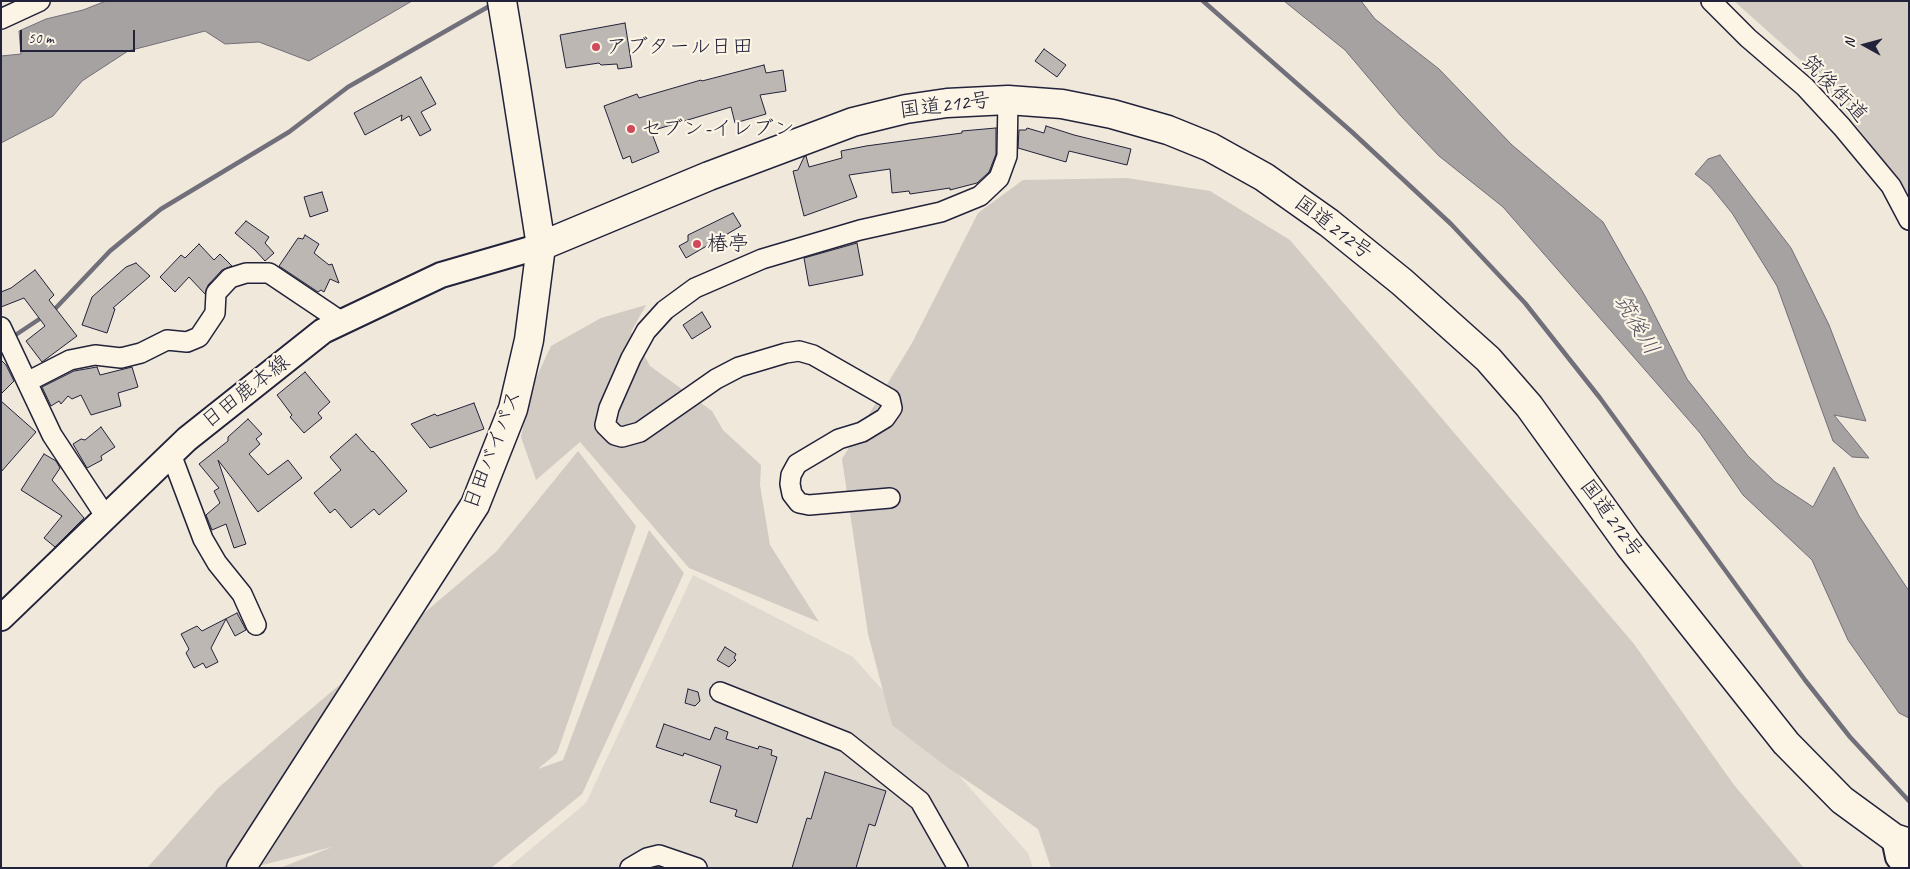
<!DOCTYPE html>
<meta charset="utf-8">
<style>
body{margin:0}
#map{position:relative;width:1910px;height:869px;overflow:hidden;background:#efe8db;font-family:Caveat,sans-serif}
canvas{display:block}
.frame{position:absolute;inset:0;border:2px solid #22223b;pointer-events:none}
.north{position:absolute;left:1840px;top:20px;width:50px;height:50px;-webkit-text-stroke:4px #fcf5e5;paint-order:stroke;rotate:277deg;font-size:14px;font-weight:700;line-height:20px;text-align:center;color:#22223b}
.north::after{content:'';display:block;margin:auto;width:18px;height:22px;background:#22223b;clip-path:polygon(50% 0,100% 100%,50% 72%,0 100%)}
.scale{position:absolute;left:20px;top:30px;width:115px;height:22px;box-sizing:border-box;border:2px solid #22223b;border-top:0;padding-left:6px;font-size:15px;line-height:18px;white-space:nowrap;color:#22223b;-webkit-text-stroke:4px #fcf5e5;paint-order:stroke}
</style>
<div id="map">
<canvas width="1910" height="869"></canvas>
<div class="frame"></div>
<div class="north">N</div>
<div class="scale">50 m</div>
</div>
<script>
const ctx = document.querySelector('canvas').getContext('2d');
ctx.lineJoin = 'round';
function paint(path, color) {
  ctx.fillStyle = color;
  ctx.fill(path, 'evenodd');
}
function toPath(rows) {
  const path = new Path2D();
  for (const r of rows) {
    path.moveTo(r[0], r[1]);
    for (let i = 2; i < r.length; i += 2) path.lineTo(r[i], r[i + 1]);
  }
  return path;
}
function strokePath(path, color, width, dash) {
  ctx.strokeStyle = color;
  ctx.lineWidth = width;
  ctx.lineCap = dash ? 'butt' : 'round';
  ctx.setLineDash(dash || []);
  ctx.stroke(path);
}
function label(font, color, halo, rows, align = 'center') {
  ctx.font = font + ' Caveat,"Klee One",sans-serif';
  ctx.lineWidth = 4.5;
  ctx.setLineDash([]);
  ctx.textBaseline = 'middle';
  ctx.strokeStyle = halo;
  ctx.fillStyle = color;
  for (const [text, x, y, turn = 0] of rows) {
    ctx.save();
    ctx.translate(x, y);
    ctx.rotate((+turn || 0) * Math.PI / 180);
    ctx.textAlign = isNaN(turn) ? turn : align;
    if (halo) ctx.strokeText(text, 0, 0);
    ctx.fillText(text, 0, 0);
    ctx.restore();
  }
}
const built = toPath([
 [693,575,853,657,1028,853,1033,868,508,868,586,803]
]);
const green = toPath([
 [1734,1,1909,1,1909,198,1902,185,1817,75],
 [1127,178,1210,191,1290,240,1634,644,1734,785,1804,868,1051,868,1038,829,947,767,892,725,868,634,842,459,912,343,978,213,1023,180],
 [646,305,631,332,650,366,712,411,723,430,761,465,760,485,770,545,819,622,689,568,580,442,536,480,521,437,531,389,551,346,601,318],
 [578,451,636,526,557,753,538,769,563,760,649,530,684,573,582,794,491,868,280,868,332,847,251,868,147,868,218,788,496,552]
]);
const water = toPath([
 [106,1,412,1,309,61,259,42,225,44,205,31,128,51,82,81,53,116,1,143,1,56,21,54,19,31,46,19,83,10,106,1],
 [1284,1,1361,1,1375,19,1439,69,1512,145,1603,222,1645,296,1687,379,1748,456,1775,482,1813,507,1834,467,1859,516,1909,591,1909,718,1899,713,1848,640,1812,560,1743,495,1700,433,1503,207,1439,156,1400,115,1345,50,1284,1],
 [1720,155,1791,248,1829,325,1866,421,1834,415,1869,458,1852,457,1833,441,1777,286,1732,213,1710,186,1695,174,1708,159,1720,155]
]);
const stream = toPath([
 [1203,1,1352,132,1451,224,1525,303,1600,398,1805,680,1850,737,1909,801],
 [53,311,110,251,161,209,289,132,348,87,493,4],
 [11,338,44,316]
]);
const building = toPath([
 [625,23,632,67,618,69,617,64,601,65,599,63,566,68,560,35,625,23],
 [1044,49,1066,65,1057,77,1035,61,1044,49],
 [764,65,766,73,783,70,786,91,760,95,766,114,735,123,731,107,651,131,659,152,632,163,630,156,623,159,604,106,637,94,639,98,701,80,702,81,764,65],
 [421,77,436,104,421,112,431,130,420,136,409,116,401,121,402,115,365,135,354,113,421,77],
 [1046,126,1074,135,1131,149,1127,165,1069,151,1066,162,1018,148,1019,130,1026,130,1027,128,1044,133,1046,126],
 [996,128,996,154,989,172,977,183,950,190,950,188,910,194,909,191,892,193,890,169,849,175,857,197,804,216,793,171,798,170,804,157,806,156,809,167,842,158,841,151,866,146,962,133,962,131,996,128],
 [322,192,328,211,310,217,304,197,322,192],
 [733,213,741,226,686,258,679,246,688,241,688,235,733,213],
 [246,221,269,237,265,243,274,253,265,261,255,250,235,233,246,221],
 [305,235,319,244,314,253,329,265,332,264,339,283,330,279,324,292,321,290,318,292,279,266,298,238,303,239,305,235],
 [857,243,863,275,809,286,804,258,857,243],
 [199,244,214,260,220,254,232,266,222,270,208,285,205,294,189,277,175,292,160,277,181,255,185,258,199,244],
 [136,263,150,276,113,308,115,309,107,333,82,325,92,297,126,267,136,263],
 [35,270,54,295,49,300,77,336,42,362,26,341,45,326,24,298,1,307,1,292,11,288,35,270],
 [702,312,711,327,692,339,683,325,702,312],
 [1,360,6,365,14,381,1,394,1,360],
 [97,367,100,375,132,367,138,387,118,393,121,406,91,415,81,395,72,399,68,396,61,404,59,401,51,406,42,387,74,371,97,367],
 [305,372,330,402,318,413,322,418,304,433,290,417,292,415,277,395,305,372],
 [1,401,36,432,1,472,1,401],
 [474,403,484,429,430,448,411,424,435,414,437,416,474,403],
 [248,419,262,434,256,439,260,444,249,454,268,475,288,460,302,478,258,512,218,460,246,544,234,548,226,524,212,530,206,515,220,503,214,491,219,488,199,464,228,441,228,437,248,419],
 [101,427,115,447,101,456,102,460,87,468,73,444,81,439,85,440,101,427],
 [356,434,372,452,373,451,407,491,379,515,374,509,351,528,335,509,330,513,314,493,341,470,330,457,356,434],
 [44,454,56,461,60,468,52,480,84,518,55,547,44,538,62,516,21,490,44,454],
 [237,613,246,630,235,636,226,619,211,648,218,662,206,668,203,663,194,668,186,653,189,649,181,634,197,626,202,631,237,613],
 [725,647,736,654,734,658,736,660,729,667,717,660,725,647],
 [688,689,698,692,700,701,695,706,685,703,688,689],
 [664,724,710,740,715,727,728,732,726,739,758,749,759,746,772,750,771,755,777,757,757,823,735,816,737,810,710,802,721,766,684,753,683,756,656,747,664,724],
 [825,772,886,791,875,826,869,824,856,868,792,868,807,818,811,819,825,772]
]);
const minor = toPath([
 [1711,1,1748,38,1805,87,1842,127,1891,186,1909,220],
 [1,19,40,1],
 [1,327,52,435,106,517],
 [27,382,70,360,95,355,121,358,141,353,167,340,187,342,199,337,215,313,216,293,230,278,246,273,269,273,342,322],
 [171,454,203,539,217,563,242,594,256,625],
 [890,498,809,505,799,503,792,494,790,484,791,475,797,464,839,439,862,432,885,418,892,408,890,399,813,355,799,351,786,353,739,367,716,379,640,432,622,437,615,435,605,425,609,408,631,358,646,331,665,310,695,288,762,259,860,230,941,212,980,196,999,178,1007,156,1008,100],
 [720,692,846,742,920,801,958,868],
 [630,868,647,858,659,855,697,868]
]);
const major = toPath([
 [1,618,187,439,323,331,441,275,541,246],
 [1894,838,1898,857,1907,868]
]);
const highway = toPath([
 [541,246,709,176,853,122,906,109,947,103,1008,100,1062,104,1112,114,1168,130,1210,147,1264,177,1329,223,1402,282,1488,359,1529,406,1629,545,1786,743,1842,800,1894,838,1909,843],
 [241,868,475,505,513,409,529,340,541,246,513,67,502,1]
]);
const markers = [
 [596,47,5,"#d1495b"],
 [631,129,5,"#d1495b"],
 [697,244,5,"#d1495b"]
];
const poiNames = [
 ["アブタール日田",606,47],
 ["セブン-イレブン",641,129],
 ["椿亭",707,244]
];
const streetNames = [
 ["筑後街道",1834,89,46],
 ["国道212号",945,106,-7],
 ["国道212号",1333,228,37],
 ["日田鹿本線",246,392,-38],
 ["日田バイパス",493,450,-69],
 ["国道212号",1611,519,54]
];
const waterNames = [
 ["筑後川",1636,325,59]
];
paint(built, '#e0d9cf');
paint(green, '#d1cbc3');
paint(water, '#a6a2a2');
strokePath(water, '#716f79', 1);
strokePath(stream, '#716f79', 4.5);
paint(building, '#bcb7b3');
strokePath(building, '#22223b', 1);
strokePath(minor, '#22223b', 22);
strokePath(major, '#22223b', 28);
strokePath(highway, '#22223b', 31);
strokePath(minor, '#fcf5e5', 19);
strokePath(major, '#fcf5e5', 24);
strokePath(highway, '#fcf5e5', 28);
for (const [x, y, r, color] of markers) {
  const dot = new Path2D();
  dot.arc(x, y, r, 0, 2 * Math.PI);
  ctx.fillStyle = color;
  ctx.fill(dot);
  strokePath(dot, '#fcf5e5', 2);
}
label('21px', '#22223b', '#fcf5e5', poiNames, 'left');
label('21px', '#22223b', '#fcf5e5', streetNames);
label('italic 22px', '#575564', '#fcf5e5', waterNames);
</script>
